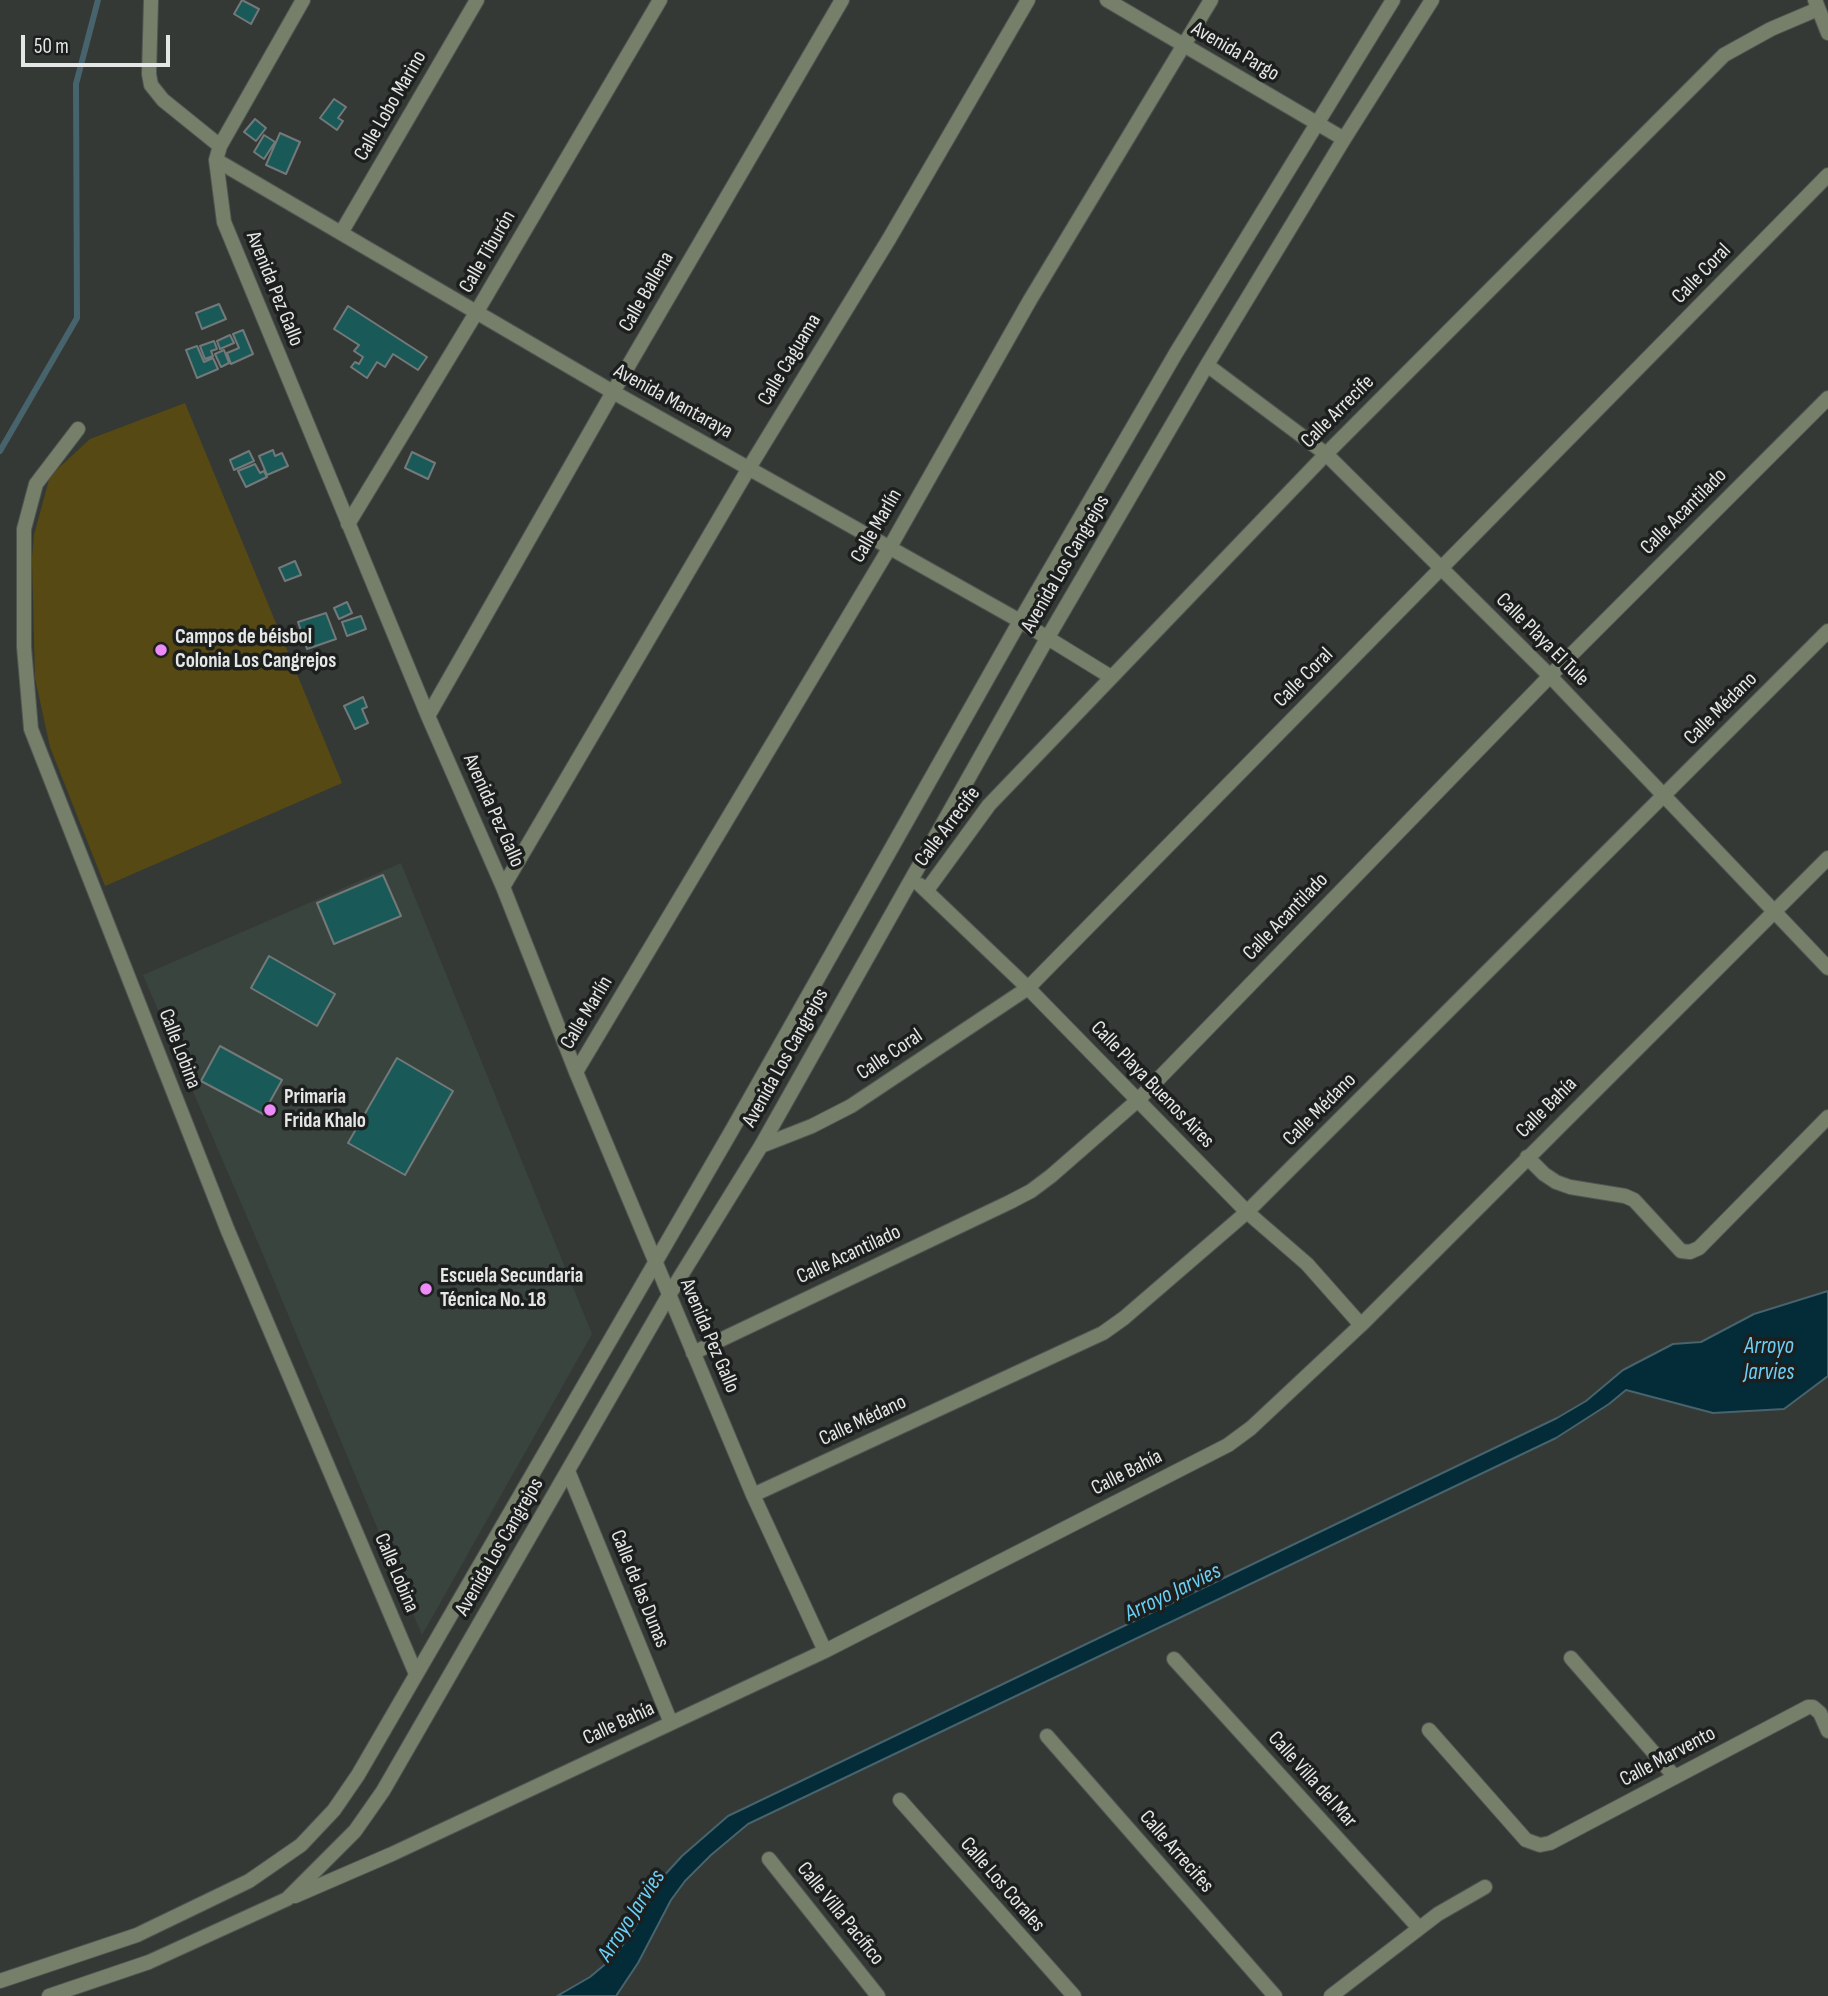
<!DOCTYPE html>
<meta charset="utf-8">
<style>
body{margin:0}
#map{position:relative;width:1828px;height:1996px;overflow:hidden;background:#343936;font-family:"Sofia Sans Condensed",sans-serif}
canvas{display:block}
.scale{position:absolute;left:21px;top:35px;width:149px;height:32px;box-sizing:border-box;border:4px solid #e4e7e5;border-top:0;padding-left:9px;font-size:21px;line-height:24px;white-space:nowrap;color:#e4e7e5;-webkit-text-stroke:5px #1d1f1e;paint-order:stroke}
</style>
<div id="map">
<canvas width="1828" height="1996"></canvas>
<div class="scale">50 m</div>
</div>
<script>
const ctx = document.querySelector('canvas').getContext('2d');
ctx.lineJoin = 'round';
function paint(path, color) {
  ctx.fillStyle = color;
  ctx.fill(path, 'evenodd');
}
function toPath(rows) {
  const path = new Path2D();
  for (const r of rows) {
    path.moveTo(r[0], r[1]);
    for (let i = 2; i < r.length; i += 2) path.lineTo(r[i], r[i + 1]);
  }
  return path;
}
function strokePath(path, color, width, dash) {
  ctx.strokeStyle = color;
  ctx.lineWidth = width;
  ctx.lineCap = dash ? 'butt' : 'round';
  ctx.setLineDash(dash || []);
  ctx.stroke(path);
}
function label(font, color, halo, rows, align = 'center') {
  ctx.font = font + ' "Sofia Sans Condensed",sans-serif';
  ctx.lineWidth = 7;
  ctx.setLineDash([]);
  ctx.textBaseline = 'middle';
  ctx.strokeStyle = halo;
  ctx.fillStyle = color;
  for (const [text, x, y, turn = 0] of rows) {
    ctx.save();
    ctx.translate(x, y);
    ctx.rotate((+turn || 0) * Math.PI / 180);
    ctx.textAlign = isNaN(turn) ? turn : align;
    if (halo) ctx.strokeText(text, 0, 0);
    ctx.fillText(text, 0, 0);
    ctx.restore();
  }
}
const built = toPath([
 [401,863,592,1334,422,1635,259,1245,143,975]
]);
const green = toPath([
 [185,403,342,783,105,886,50,747,35,678,32,559,34,535,50,476,90,439]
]);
const water = toPath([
 [1828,1291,1828,1376,1784,1409,1713,1413,1626,1390,1609,1404,1556,1438,748,1824,711,1855,685,1881,671,1900,638,1963,616,1996,557,1996,590,1977,615,1956,634,1929,661,1879,682,1856,728,1816,1557,1418,1586,1401,1623,1370,1673,1344,1701,1342,1754,1314,1828,1291]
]);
const stream = toPath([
 [0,451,77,318,76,84,98,0]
]);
const building = toPath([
 [242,0,259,9,251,24,234,14,242,0],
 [334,99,346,107,338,118,343,121,337,130,320,118,334,99],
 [255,119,266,128,256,141,244,132,255,119],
 [280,133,300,142,286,174,266,165,280,133],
 [264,135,275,142,264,159,254,152,264,135],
 [219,304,226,319,202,329,196,313,219,304],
 [348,306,427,357,418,370,393,354,385,367,377,362,367,378,351,367,355,362,359,364,363,357,354,351,359,345,334,329,348,306],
 [243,330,253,354,231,364,227,353,239,348,233,334,243,330],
 [230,335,234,343,220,349,217,341,230,335],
 [214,341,217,349,211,351,213,356,205,359,200,346,214,341],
 [197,346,204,362,213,358,218,369,197,378,186,350,197,346],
 [224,350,229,363,221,367,215,354,224,350],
 [273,450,275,456,282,453,288,466,267,475,259,456,273,450],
 [249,451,254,461,234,470,230,460,249,451],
 [412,452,435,463,428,479,405,468,412,452],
 [255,464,260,473,264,471,267,477,246,487,238,471,255,464],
 [295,561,301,575,285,581,279,568,295,561],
 [347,602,352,613,339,619,334,608,347,602],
 [326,613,336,639,307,649,298,622,326,613],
 [361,616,366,629,347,636,342,622,361,616],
 [363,697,367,707,362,709,368,723,355,729,344,706,363,697],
 [383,875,401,916,334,944,317,903,383,875],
 [269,956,335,994,317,1026,251,988,269,956],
 [220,1046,282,1080,263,1114,201,1081,220,1046],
 [397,1058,453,1091,405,1175,348,1143,397,1058]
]);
const minor = toPath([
 [151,0,149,74,151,85,163,100,220,146,216,160,224,222,428,716,503,887,576,1072,753,1495,825,1651],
 [1107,0,1344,139],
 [220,146,303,0],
 [216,160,613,392,1020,621,1111,677],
 [341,233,477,0],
 [1207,365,1326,454,1550,676,1828,968],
 [78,429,36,484,24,529,24,647,31,729,228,1231,416,1674],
 [348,524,476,313,660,0],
 [428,716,613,392,842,0],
 [920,885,1028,988,1247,1212,1307,1264,1361,1325],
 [503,887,749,468,889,239,1028,0],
 [927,890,989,805,1326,454,1724,55,1771,29,1818,9],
 [576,1072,890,547,1030,300,1211,0],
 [761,1146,812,1126,851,1106,1028,988,1828,175],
 [1527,1157,1544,1174,1556,1182,1570,1187,1625,1196,1634,1200,1681,1251,1690,1252,1699,1248,1828,1117],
 [693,1353,1010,1202,1031,1191,1051,1176,1138,1100,1550,676,1828,398],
 [568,1471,671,1723],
 [753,1495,1103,1333,1124,1318,1247,1212,1828,631],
 [1571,1658,1675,1777],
 [1174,1659,1419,1928],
 [1429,1730,1526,1840,1540,1845,1550,1843,1808,1707,1813,1707,1820,1713,1828,1731],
 [1047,1736,1275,1996],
 [900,1800,1074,1996],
 [769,1859,878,1996],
 [295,1896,392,1854,825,1651,1228,1445,1251,1428,1361,1325,1828,858],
 [0,1981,137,1935,249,1881,301,1845,334,1810,358,1775,732,1130,1020,621,1176,353,1393,0],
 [49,1996,149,1962,287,1899,355,1831,383,1791,669,1295,761,1146,1048,637,1207,365,1344,139,1432,0],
 [1331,1996,1438,1914,1485,1887]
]);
const tertiary = toPath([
 [1815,0,1828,33]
]);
const markers = [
 [161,650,7,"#ed8cf9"],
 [270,1110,7,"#ed8cf9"],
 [426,1289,7,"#ed8cf9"]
];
const streetNames = [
 ["Avenida Pargo",1235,52,30],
 ["Calle Lobo Marino",391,106,-60],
 ["Calle Tiburón",488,252,-60],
 ["Calle Coral",1702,274,-46],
 ["Avenida Pez Gallo",274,289,68],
 ["Calle Ballena",647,292,-60],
 ["Calle Caguama",790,360,-59],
 ["Avenida Mantaraya",673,402,29],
 ["Calle Arrecife",1338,412,-45],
 ["Calle Acantilado",1684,512,-45],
 ["Calle Marlín",877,526,-60],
 ["Avenida Los Cangrejos",1066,564,-60],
 ["Calle Playa El Tule",1542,640,45],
 ["Calle Coral",1304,678,-45],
 ["Calle Médano",1721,709,-45],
 ["Avenida Pez Gallo",493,811,66],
 ["Calle Arrecife",948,827,-53],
 ["Calle Acantilado",1286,917,-46],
 ["Calle Marlín",587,1013,-59],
 ["Calle Lobina",179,1049,69],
 ["Calle Coral",890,1055,-34],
 ["Avenida Los Cangrejos",786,1058,-61],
 ["Calle Playa Buenos Aires",1152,1085,46],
 ["Calle Bahía",1547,1108,-45],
 ["Calle Médano",1320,1110,-45],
 ["Calle Acantilado",849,1255,-25],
 ["Avenida Pez Gallo",709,1336,67],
 ["Calle Médano",863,1421,-25],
 ["Calle Bahía",1127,1473,-27],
 ["Avenida Los Cangrejos",500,1547,-60],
 ["Calle Lobina",396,1573,67],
 ["Calle de las Dunas",639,1589,68],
 ["Calle Bahía",619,1724,-25],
 ["Calle Marvento",1668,1757,-28],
 ["Calle Villa del Mar",1312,1780,48],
 ["Calle Arrecifes",1176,1852,49],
 ["Calle Los Corales",1002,1885,49],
 ["Calle Villa Pacífico",840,1914,51]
];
const poiNames = [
 ["Campos de béisbol",175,638],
 ["Colonia Los Cangrejos",175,662],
 ["Primaria",284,1098],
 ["Frida Khalo",284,1122],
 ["Escuela Secundaria",440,1277],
 ["Técnica No. 18",440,1301]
];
const waterNames = [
 ["Arroyo",1769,1347],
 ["Jarvies",1769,1373],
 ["Arroyo Jarvies",1173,1593,-26],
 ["Arroyo Jarvies",632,1916,-57]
];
paint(built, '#3a443e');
paint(green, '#574913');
paint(water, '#042b38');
strokePath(water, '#47636c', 2);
strokePath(stream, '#47636c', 6);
paint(building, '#195957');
strokePath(building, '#737979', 2);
strokePath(minor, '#505552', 16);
strokePath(tertiary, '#505552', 16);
strokePath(minor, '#757f69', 14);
strokePath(tertiary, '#757f69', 14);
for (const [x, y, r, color] of markers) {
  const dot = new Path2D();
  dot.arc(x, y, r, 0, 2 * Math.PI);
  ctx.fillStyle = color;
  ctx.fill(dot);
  strokePath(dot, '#1d1f1e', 2.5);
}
label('21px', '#e4e7e5', '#1d1f1e', streetNames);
label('bold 21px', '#e4e7e5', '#1d1f1e', poiNames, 'left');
label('italic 23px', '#6ad0f6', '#1d1f1e', waterNames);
</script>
